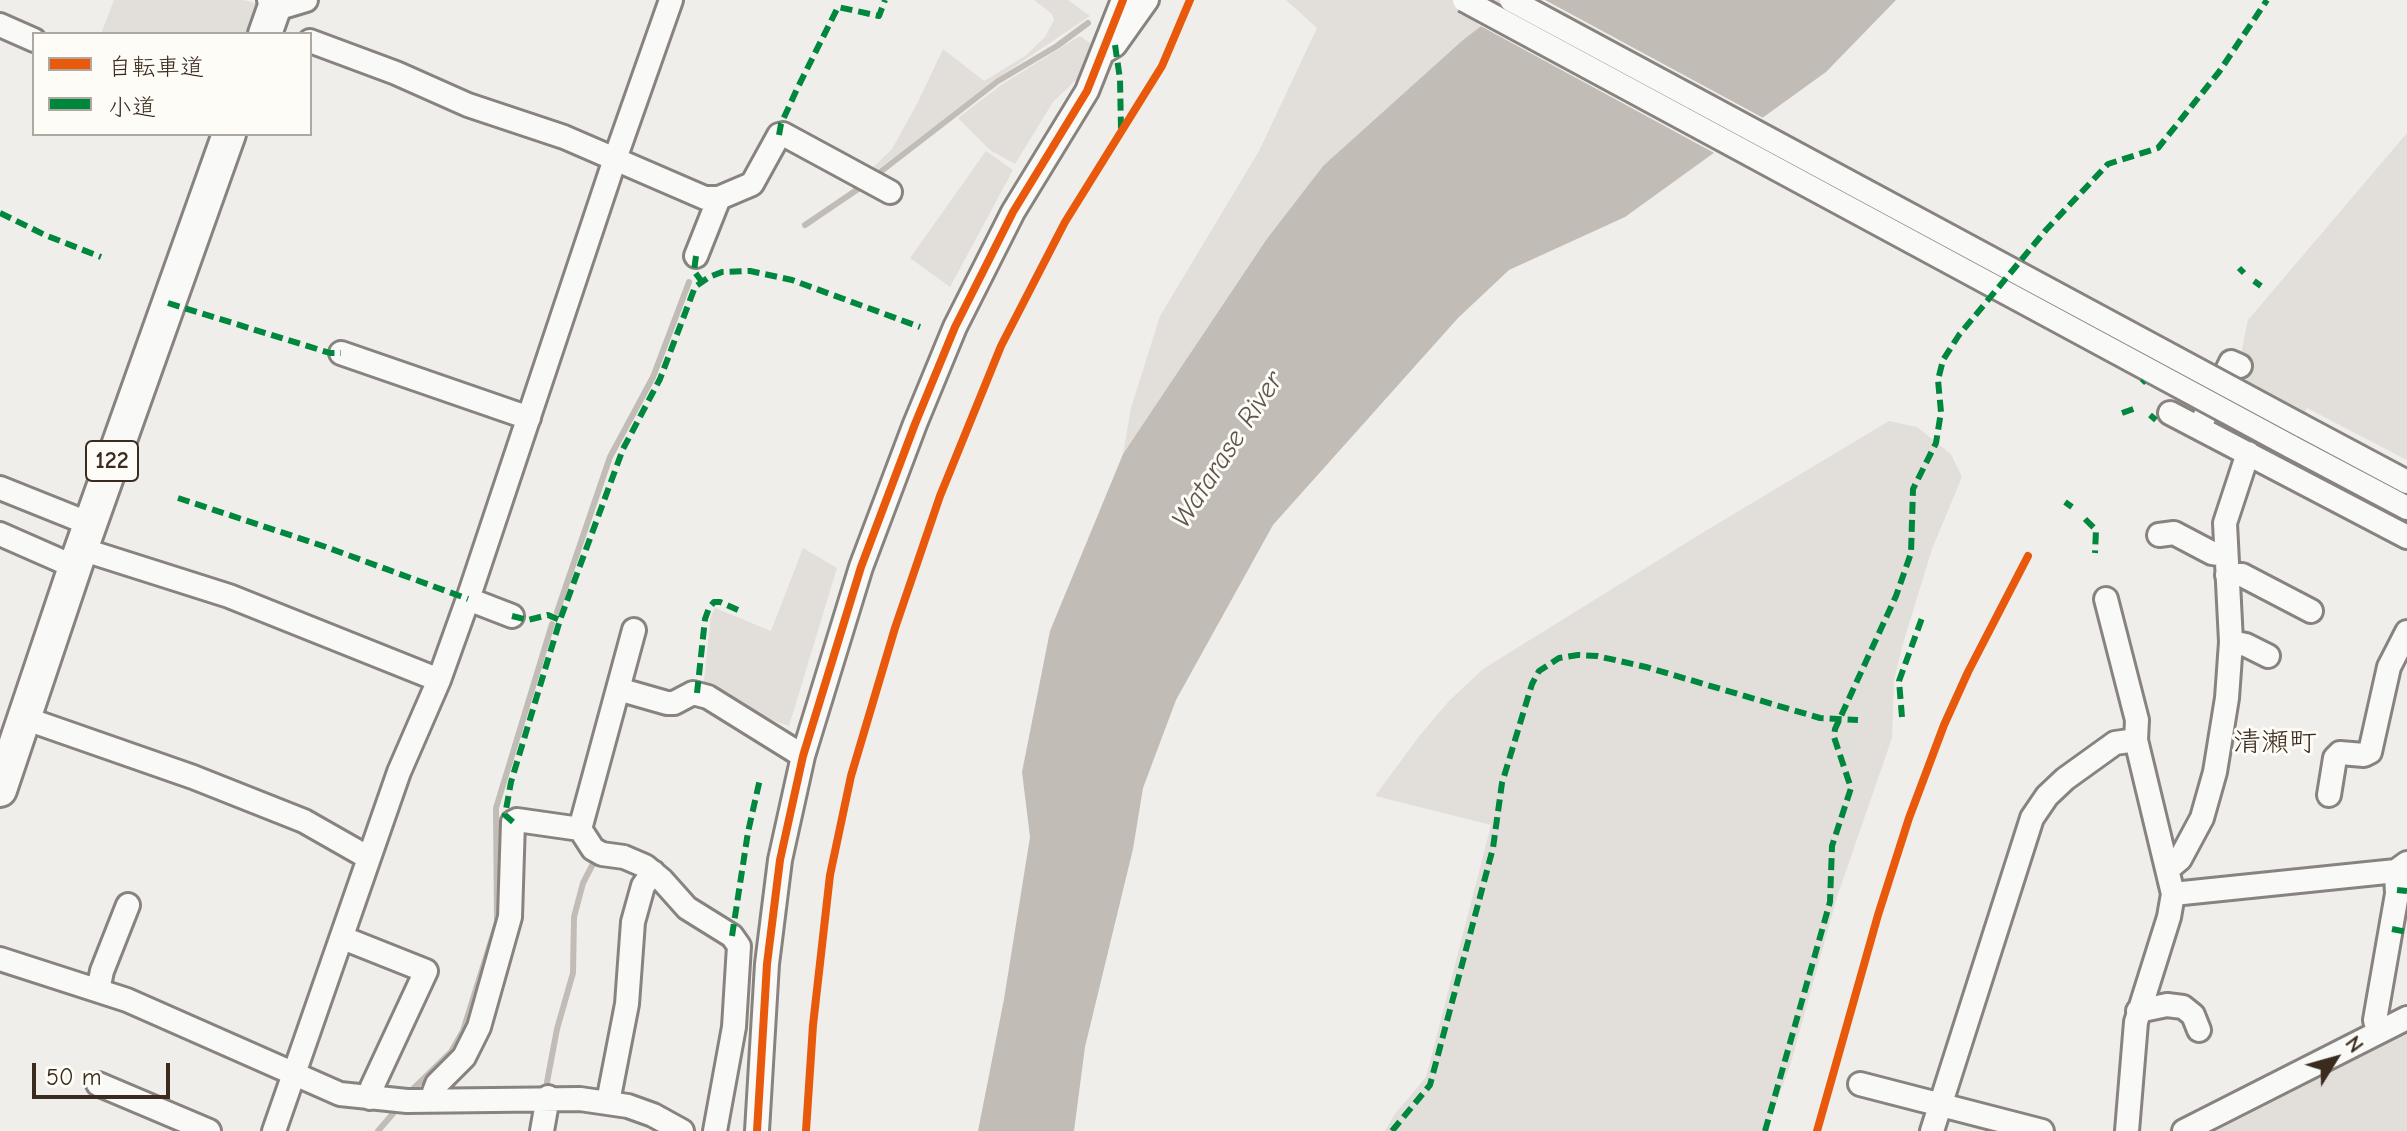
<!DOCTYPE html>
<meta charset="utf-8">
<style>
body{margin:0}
#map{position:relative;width:2407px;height:1131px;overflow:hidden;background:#f0eeeb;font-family:"Comic Neue","Klee One",sans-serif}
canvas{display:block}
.legend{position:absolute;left:32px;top:32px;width:280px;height:104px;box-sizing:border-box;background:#fdfcf7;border:2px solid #afa8a0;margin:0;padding:10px 14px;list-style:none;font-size:24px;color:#3b2a1e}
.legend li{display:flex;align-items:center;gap:16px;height:40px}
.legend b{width:40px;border:2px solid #afa8a0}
.north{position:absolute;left:2295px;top:1019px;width:80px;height:80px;-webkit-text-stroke:6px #fdfcf7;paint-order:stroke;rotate:53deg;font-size:22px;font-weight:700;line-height:32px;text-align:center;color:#3b2a1e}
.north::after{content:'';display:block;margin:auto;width:28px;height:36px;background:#3b2a1e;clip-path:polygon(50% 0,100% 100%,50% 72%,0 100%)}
.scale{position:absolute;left:32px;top:1063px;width:138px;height:36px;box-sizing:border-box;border:4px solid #3b2a1e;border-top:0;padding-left:10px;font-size:24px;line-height:28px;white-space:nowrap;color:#3b2a1e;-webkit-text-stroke:6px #fdfcf7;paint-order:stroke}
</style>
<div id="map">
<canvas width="2407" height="1131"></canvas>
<ul class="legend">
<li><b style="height:10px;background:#e8590c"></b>自転車道</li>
<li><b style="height:10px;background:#00873e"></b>小道</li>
</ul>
<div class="north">N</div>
<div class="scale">50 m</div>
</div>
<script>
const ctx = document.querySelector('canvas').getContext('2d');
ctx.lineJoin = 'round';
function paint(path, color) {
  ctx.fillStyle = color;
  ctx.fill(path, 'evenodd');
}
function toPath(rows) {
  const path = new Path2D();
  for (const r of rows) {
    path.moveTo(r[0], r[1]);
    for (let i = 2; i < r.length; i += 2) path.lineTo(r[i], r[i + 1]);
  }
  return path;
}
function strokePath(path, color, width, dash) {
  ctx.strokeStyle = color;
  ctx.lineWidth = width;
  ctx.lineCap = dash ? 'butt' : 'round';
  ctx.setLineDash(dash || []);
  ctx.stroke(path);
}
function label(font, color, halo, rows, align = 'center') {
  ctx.font = font + ' "Comic Neue","Klee One",sans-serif';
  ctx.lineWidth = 6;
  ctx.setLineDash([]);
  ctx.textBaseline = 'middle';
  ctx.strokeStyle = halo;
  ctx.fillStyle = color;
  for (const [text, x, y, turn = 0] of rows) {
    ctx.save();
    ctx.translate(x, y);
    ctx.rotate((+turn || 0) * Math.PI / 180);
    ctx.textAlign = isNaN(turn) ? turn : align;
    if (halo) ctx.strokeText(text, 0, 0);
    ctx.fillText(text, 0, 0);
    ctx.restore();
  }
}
const built = toPath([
 [114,0,243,0,255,3,258,9,249,34,101,34],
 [1080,36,1093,45,1084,72,1053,102,1015,164,990,150,958,118,1001,85],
 [2407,133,2407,460,2307,408,2282,455,2216,420,2241,374,2241,354,2248,320],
 [986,151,1013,170,950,287,910,258],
 [803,548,837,568,789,726,759,715,756,719,705,684,704,681,711,616,715,608,771,631],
 [2407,1034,2407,1131,2216,1131]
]);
const green = toPath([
 [1034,0,1068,0,1090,16,996,79,872,174,867,173,892,149,918,102,943,49,984,81,1025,56,1045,37,1054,20,1052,14],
 [1286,0,1543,0,1323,166,1266,240,1123,454,1131,408,1160,316,1259,151,1317,28],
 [2368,267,2407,288,2407,457,2268,385],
 [1889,421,1917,427,1951,454,1962,477,1932,549,1902,647,1894,681,1892,738,1837,897,1790,1066,1766,1131,1385,1131,1394,1115,1426,1077,1491,825,1375,796,1420,735,1449,701,1483,669,1707,530]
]);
const water = toPath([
 [1515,0,1896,0,1826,72,1625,217,1509,270,1458,318,1273,525,1176,700,1143,788,1133,849,1085,1047,1074,1131,978,1131,1004,999,1030,837,1022,772,1050,631,1123,454,1266,240,1323,166,1463,40]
]);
const pier = toPath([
 [1508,0,1545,0,1767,120,1718,155,1477,24]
]);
const stream = toPath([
 [875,176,998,81,1057,46,1088,23],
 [805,225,864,185],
 [557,612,610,457,653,377,689,282],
 [547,1082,557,1029,573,973,574,917,583,883,595,860],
 [412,1090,451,1052,463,1031,497,922,496,808,552,624],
 [378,1131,396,1110]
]);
const minor = toPath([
 [269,0,286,6,306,0],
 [0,25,34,40],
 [310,41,396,73,468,105,564,137,705,198,719,198,752,184,779,135,783,134,890,192],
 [1105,51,1115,45,1147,0],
 [696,256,719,198],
 [341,353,529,418],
 [2170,413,2407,537],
 [2300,425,2407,482],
 [2199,428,2231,362,2240,366],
 [2290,446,2407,508],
 [0,488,90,524],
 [0,534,75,567],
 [2159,535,2174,533,2212,553,2226,555],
 [81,549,229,596,439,680],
 [2227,575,2242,575,2311,611],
 [468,599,512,616],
 [2106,599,2137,720,2136,740,2173,894,2169,917,2136,1022,2127,1131],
 [634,630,580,829,593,849,602,854,624,857,645,866,662,880,687,908,732,936,739,946,734,1027,715,1131],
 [2231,642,2246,645,2268,656],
 [618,689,667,703,674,703,693,693,708,697,803,756],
 [24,718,193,777,304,821,369,858],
 [2329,795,2335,758,2340,753,2364,755,2370,752,2389,667,2407,632],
 [2168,869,2180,859,2202,818,2215,772,2227,698,2231,642,2225,523,2248,453],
 [2173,894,2396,871,2407,863],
 [343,938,426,971,372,1087,370,1098],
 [0,959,127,1000,340,1094,407,1101,580,1099,628,1106,653,1115,682,1131],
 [98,990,102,971,128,905],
 [2138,1011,2167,1005,2183,1007,2193,1015,2199,1030],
 [2378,1032,2375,1020,2397,894,2396,871],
 [98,1084,209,1131],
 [1860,1084,2042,1131],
 [431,1100,437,1084,464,1057,479,1027,510,917,513,822,517,820,580,829],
 [608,1102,627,1004,633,922,643,886,653,872],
 [274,1131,399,772,439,680,468,599,615,159,671,0],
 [542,1131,548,1097],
 [757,1131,767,964,780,860,803,756,861,567,915,424,955,327,1013,212,1087,91,1123,0],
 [1932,1131,2032,818,2047,796,2065,779,2115,743,2136,740],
 [2184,1131,2407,1018]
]);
const highway = toPath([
 [265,34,277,0],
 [0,790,78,558,229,134]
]);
const minorBridge = toPath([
 [1464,0,2290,446],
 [1511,0,2300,425]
]);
const quiet = toPath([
 [1115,45,1120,79,1121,129],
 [779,135,781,124,797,89,838,7,879,16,885,0],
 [0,213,45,235,101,257],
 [696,256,694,271,705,286],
 [2239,268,2244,273],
 [2254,281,2261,286],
 [168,303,330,353,341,353],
 [2142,383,2144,381],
 [2122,413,2139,407],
 [2150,415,2156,420],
 [178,498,326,547,468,599],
 [2065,502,2072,507],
 [2085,519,2096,530,2095,553],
 [512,616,528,620,548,615,560,620],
 [697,693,705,619,709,608,714,602,720,602,738,610],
 [1902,717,1899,681,1922,618],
 [513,822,505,815,511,782,560,620,623,449,660,379,695,287,709,277,722,272,750,271,792,280,920,327],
 [2397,890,2407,891],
 [2392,929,2407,932],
 [732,936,748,832,760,779],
 [1392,1131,1430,1085,1493,848,1502,783,1532,684,1539,671,1559,658,1578,655,1597,656,1646,667,1820,718,1858,720],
 [1765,1131,1830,902,1832,846,1851,788,1834,737,1835,729,1896,596,1911,553,1913,489,1936,443,1941,412,1938,380,1943,360,1959,335,2046,230,2108,164,2158,148,2219,72,2267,0]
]);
const cycleway = toPath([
 [757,1131,767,964,780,860,803,756,861,567,915,424,955,327,1013,212,1087,91,1123,0],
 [806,1131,813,1025,830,875,851,776,895,628,940,496,1001,346,1065,222,1162,66,1190,0],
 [1817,1131,1878,915,1909,818,1944,725,1968,672,2028,556]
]);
const shields = [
 [112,461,52]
];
const shieldNames = [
 ["122",112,461]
];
const waterNames = [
 ["Watarase River",1228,450,-57]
];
const neighbourhoodNames = [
 ["清瀬町",2275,743]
];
paint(built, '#e2deda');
paint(green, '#e2dfda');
paint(water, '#c2bcb6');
paint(pier, '#f0eeeb');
strokePath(stream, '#c2bcb6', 6);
strokePath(minor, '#88837f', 28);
strokePath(highway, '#88837f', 38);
strokePath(minor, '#f9f9f7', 22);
strokePath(highway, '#f9f9f7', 32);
strokePath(minorBridge, '#88837f', 28, []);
strokePath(minorBridge, '#f9f9f7', 22);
strokePath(quiet, '#00873e', 6, [12, 6]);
strokePath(cycleway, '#e8590c', 8);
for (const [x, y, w] of shields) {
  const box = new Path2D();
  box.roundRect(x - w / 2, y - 20, w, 40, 6);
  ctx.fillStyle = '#fdfcf7';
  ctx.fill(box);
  strokePath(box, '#3b2a1e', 2);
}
label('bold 24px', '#3b2a1e', null, shieldNames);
label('italic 28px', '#63554b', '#fdfcf7', waterNames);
label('28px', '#3b2a1e', '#fdfcf7', neighbourhoodNames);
</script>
